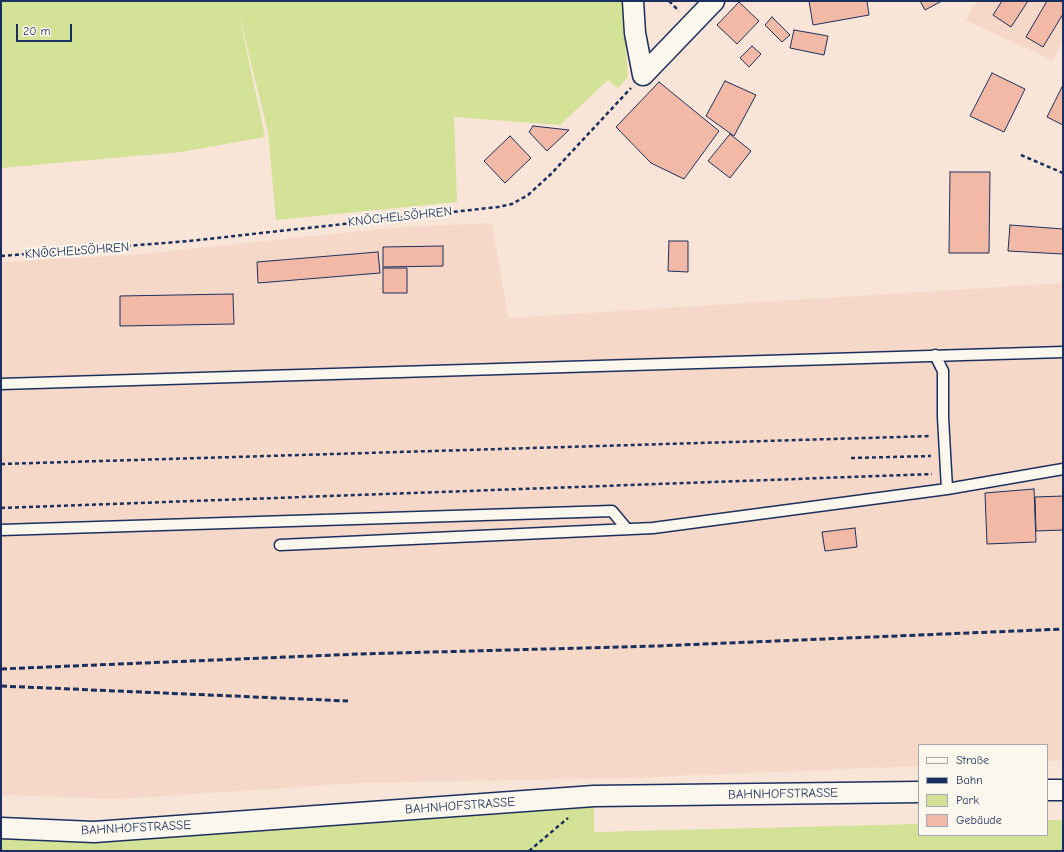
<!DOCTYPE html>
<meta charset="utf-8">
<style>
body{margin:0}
#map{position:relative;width:1064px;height:852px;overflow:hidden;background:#f8e5d7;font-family:"Comic Neue",sans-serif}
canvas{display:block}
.frame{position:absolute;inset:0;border:2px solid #1b2f5e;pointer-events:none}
.legend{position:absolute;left:918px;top:744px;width:130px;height:92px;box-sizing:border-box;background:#fbf7ec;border:1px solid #a1a7b3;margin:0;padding:5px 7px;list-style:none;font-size:12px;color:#1b2f5e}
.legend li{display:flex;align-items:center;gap:8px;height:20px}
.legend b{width:20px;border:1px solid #a1a7b3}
.scale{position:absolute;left:16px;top:24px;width:56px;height:18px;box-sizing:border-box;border:2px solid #1b2f5e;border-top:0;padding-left:5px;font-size:12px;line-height:14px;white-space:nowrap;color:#1b2f5e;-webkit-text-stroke:3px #fbf7ec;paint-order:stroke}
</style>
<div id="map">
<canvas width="1064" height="852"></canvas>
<div class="frame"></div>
<ul class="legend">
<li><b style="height:5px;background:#fbf7ec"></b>Straße</li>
<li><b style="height:5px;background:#1b2f5e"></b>Bahn</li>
<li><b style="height:11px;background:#d3e296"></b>Park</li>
<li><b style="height:11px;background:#f2baa6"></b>Gebäude</li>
</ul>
<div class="scale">20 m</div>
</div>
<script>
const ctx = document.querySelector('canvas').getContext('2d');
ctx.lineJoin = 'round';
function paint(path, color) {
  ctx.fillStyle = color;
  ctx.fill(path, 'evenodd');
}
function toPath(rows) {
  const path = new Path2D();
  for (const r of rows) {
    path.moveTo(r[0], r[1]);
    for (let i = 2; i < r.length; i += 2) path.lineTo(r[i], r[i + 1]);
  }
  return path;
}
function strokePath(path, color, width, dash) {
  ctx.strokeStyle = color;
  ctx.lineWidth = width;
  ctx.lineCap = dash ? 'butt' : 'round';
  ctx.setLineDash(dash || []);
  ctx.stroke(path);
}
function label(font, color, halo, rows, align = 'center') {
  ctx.font = font + ' "Comic Neue",sans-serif';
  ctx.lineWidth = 4;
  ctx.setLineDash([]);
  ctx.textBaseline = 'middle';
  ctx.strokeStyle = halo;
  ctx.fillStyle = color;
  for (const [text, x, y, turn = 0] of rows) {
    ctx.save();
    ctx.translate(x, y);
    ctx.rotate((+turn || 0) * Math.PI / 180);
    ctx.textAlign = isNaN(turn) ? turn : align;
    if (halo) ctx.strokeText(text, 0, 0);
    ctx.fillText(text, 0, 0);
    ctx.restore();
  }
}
const built = toPath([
 [977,1,1063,1,1063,41,1053,61,965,20],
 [492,223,508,318,1063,283,1063,760,1047,761,1047,745,919,745,919,766,630,778,361,783,120,799,1,795,1,262,130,255,401,227]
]);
const green = toPath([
 [1,1,623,1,628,77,618,88,608,80,560,125,454,117,457,202,276,220,268,132,238,10,265,137,181,152,1,168],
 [594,796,594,832,919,824,919,835,1047,835,1047,820,1063,820,1063,851,1,851,1,828]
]);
const building = toPath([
 [809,1,867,1,869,15,813,25,809,1],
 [920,1,942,1,925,10,920,1],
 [1002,1,1028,1,1011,27,993,15,1002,1],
 [1047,1,1063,1,1063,14,1043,47,1026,37,1047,1],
 [739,2,759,21,737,44,717,25,739,2],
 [772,17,790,35,782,42,765,25,772,17],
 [794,30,828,36,824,55,790,48,794,30],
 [752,46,761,54,749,67,740,58,752,46],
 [992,73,1025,89,1004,132,970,116,992,73],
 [725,81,756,95,734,136,706,116,725,81],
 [659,82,719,131,684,179,651,163,616,127,659,82],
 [1063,85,1063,125,1047,117,1063,85],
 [533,126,569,130,547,151,529,132,533,126],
 [730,134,751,151,730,178,708,161,730,134],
 [510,136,531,158,505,183,484,161,510,136],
 [950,172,990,172,989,253,949,253,950,172],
 [1010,225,1063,229,1063,254,1008,251,1010,225],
 [669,241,688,241,688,272,668,271,669,241],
 [443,246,443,266,383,267,383,247,443,246],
 [378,252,380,273,258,283,257,262,378,252],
 [383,268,407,268,407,293,383,293,383,268],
 [233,294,234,324,120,326,120,296,233,294],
 [1034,489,1036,542,987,544,985,493,1034,489],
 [1063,496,1063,530,1036,531,1035,497,1063,496],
 [855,528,857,547,825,551,822,532,855,528]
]);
const path = toPath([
 [669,1,679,11],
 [1021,155,1063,173],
 [1,256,189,241,498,207,512,204,528,195,551,174,631,88],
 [851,458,931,456],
 [1,464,931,436],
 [1,508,932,474],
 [529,851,568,818]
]);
const lane = toPath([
 [935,355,943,371,943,417,947,489],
 [1,384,1063,352],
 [1,530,612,511,627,529],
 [280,545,653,528,947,489,1063,469]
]);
const street = toPath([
 [633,1,635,33,643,75],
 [643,75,714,1],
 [1047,790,1063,790],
 [1,828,94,832,594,796,919,792]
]);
const rail = toPath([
 [1,669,360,654,656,646,1063,629],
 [1,686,348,701]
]);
const streetNames = [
 ["KNÖCHELSÖHREN",400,217,-6],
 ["KNÖCHELSÖHREN",77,251,-4],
 ["BAHNHOFSTRASSE",783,794,-1],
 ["BAHNHOFSTRASSE",460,806,-4],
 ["BAHNHOFSTRASSE",136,828,-3]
];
paint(built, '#f6d8c8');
paint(green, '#d3e296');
paint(building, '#f2baa6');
strokePath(building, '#1b2f5e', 1);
strokePath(lane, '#1b2f5e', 13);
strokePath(street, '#1b2f5e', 23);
strokePath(path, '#1b2f5e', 2.5, [4, 3]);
strokePath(lane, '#fbf7ec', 10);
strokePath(street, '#fbf7ec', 20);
strokePath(rail, '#1b2f5e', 3, [6, 3]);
label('13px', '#1b2f5e', '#fbf7ec', streetNames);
</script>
